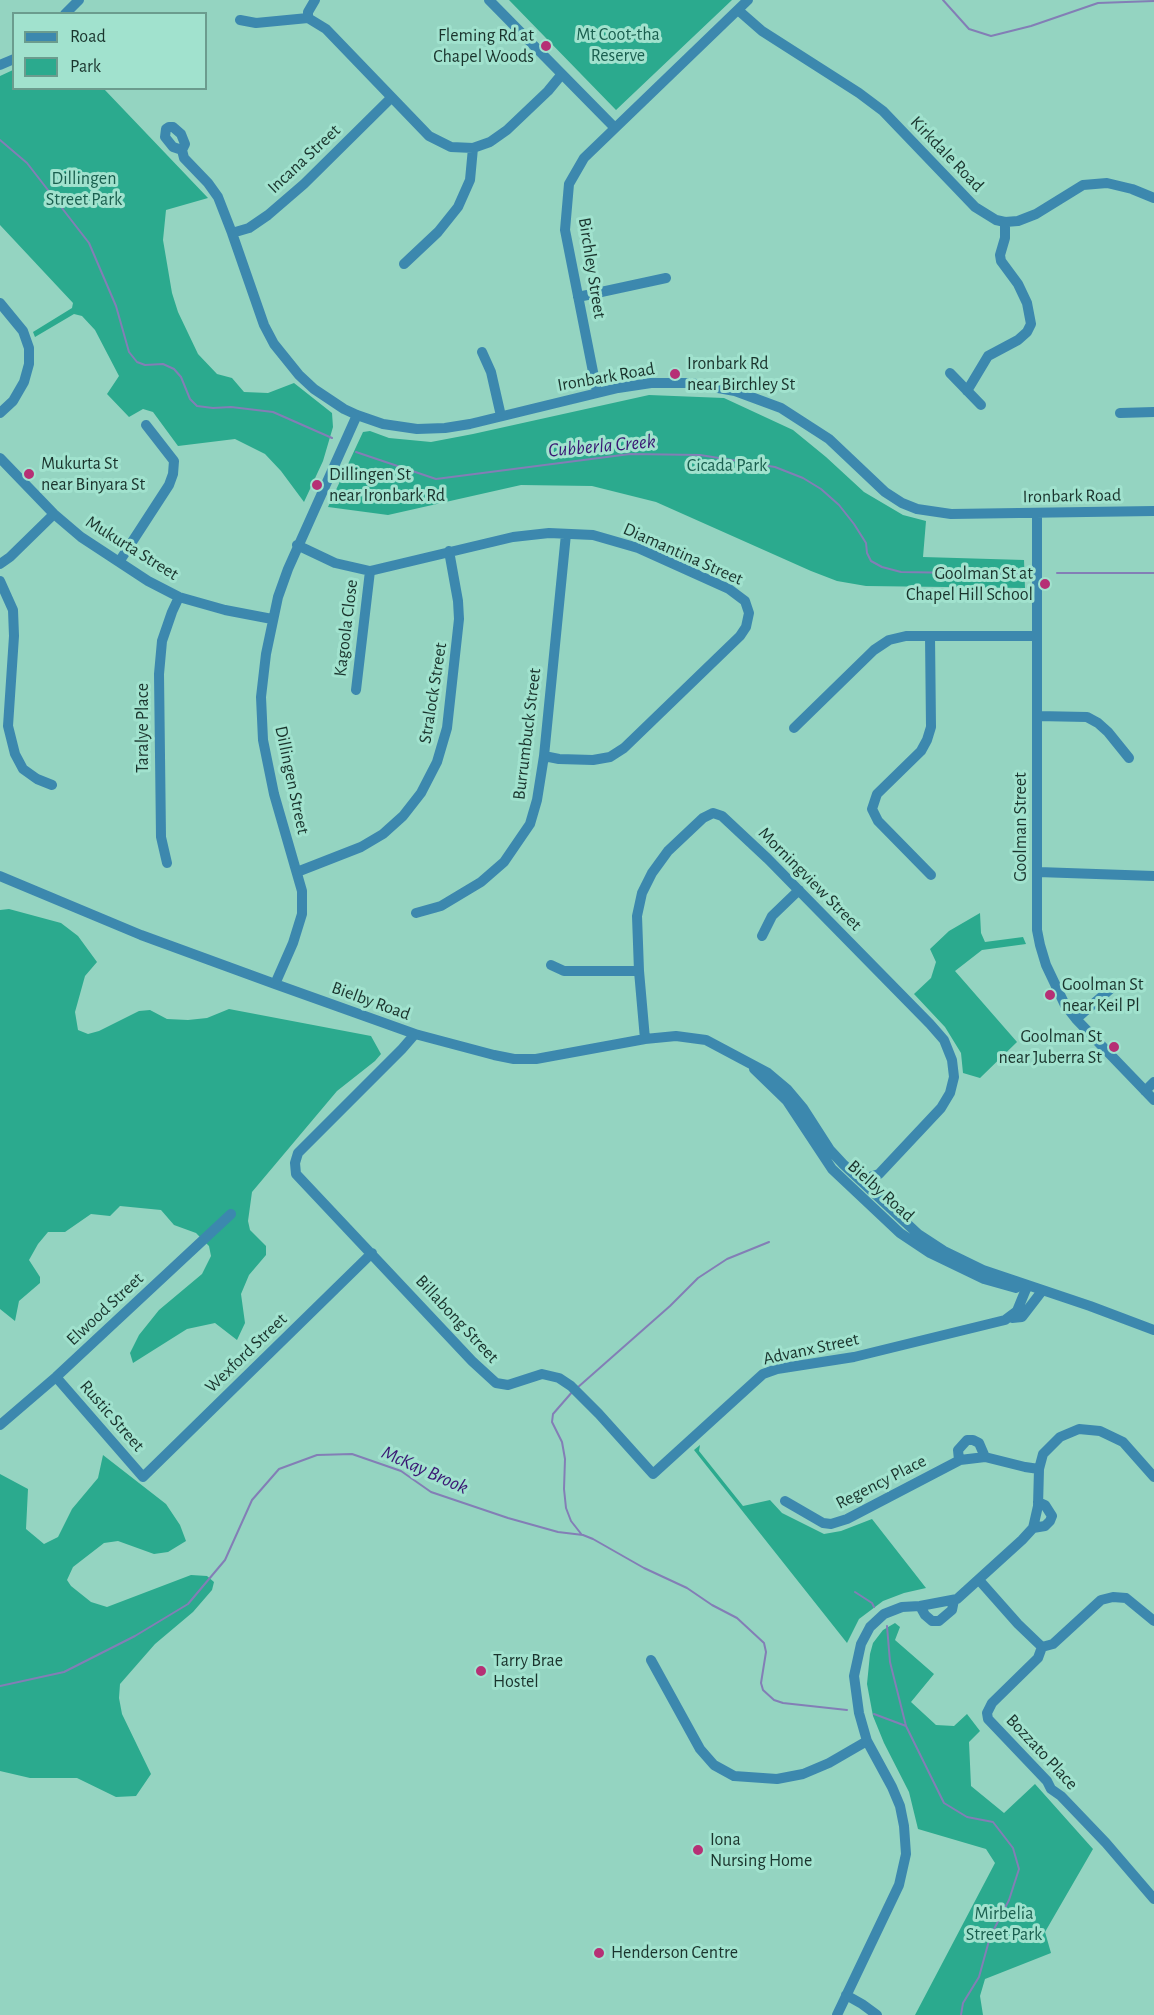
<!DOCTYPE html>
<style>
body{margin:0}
#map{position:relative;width:1154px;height:2015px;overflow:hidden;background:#94d4c1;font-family:"Alegreya Sans",sans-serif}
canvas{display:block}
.legend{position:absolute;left:12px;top:12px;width:195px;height:78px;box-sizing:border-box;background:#a1e2ce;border:2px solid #6b9c8e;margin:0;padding:8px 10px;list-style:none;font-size:18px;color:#1a342d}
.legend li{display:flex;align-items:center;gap:12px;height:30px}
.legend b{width:30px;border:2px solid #6b9c8e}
</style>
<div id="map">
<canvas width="1154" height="2015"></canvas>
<ul class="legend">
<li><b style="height:8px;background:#3c88ae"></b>Road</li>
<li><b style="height:16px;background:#2baa8e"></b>Park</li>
</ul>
</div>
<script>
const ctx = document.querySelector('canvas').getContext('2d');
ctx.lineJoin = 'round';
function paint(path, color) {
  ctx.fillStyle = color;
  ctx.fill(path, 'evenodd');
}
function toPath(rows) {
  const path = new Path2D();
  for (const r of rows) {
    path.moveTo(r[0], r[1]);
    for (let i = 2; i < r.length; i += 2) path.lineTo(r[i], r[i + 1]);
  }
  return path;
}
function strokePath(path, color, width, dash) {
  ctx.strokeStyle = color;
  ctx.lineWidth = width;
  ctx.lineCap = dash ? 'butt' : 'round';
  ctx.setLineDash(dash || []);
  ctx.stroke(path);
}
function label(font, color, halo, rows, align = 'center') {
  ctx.font = font + ' "Alegreya Sans",sans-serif';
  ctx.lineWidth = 6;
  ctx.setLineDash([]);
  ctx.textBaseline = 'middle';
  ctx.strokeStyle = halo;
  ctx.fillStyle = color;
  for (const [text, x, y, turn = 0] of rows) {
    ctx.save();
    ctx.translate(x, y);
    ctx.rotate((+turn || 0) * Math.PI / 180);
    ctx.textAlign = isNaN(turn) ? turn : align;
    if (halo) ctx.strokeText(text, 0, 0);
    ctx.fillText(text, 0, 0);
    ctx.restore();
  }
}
const green = toPath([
 [509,0,732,0,616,110],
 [13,70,14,88,104,89,208,198,166,210,163,240,172,293,178,312,198,354,217,374,232,378,244,392,268,393,294,383,332,413,333,427,323,461,304,502,281,471,265,454,235,439,178,446,153,412,143,409,129,417,107,394,119,376,95,330,82,316,74,314,35,337,33,332,72,308,73,303,0,225,0,76],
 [649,395,724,398,793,430,826,457,864,492,903,515,926,521,923,557,1024,560,1025,588,866,586,837,581,811,571,656,502,592,486,521,485,388,515,328,507,363,432,370,431,389,438,431,442,473,434],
 [9,909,61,923,78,936,97,962,85,976,75,1012,78,1030,88,1034,99,1031,139,1011,150,1010,167,1019,188,1020,207,1018,229,1009,371,1036,381,1054,375,1061,337,1091,252,1192,248,1221,250,1230,266,1246,266,1255,249,1275,241,1294,245,1323,237,1340,215,1323,187,1329,133,1363,130,1353,139,1335,159,1310,202,1274,211,1256,209,1246,196,1233,174,1225,161,1210,120,1206,110,1216,91,1214,65,1232,48,1232,38,1244,29,1260,40,1277,40,1283,19,1301,15,1321,0,1309,0,910],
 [980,913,981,933,985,942,1023,937,1026,944,982,950,955,971,1017,1042,980,1078,963,1073,961,1053,945,1027,914,994,931,978,936,962,930,949,949,931],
 [700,1445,699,1451,743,1506,770,1500,782,1513,824,1534,841,1531,872,1519,926,1588,904,1593,883,1601,859,1619,847,1643,694,1450],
 [103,1455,166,1504,180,1525,186,1541,168,1552,154,1554,118,1541,104,1543,73,1567,67,1580,71,1586,91,1602,107,1607,191,1575,207,1576,214,1582,212,1590,193,1612,155,1644,120,1684,119,1698,122,1714,151,1774,136,1796,116,1797,77,1778,30,1778,0,1771,0,1474,28,1489,26,1529,44,1544,58,1537,72,1509,98,1478],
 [895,1623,900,1627,895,1640,934,1674,911,1702,936,1725,954,1726,967,1714,980,1731,969,1742,971,1786,1004,1813,1035,1784,1093,1849,1045,1932,1051,1953,985,1979,980,1996,983,2015,915,2015,995,1863,986,1849,918,1829,909,1792,884,1743,873,1716,867,1684,870,1654,873,1643,883,1630]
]);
const stream = toPath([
 [943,0,969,29,991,36,1031,26,1098,3,1154,1],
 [0,140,27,163,89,243,116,306,129,352,137,362,145,365,163,364,174,369,181,377,190,399,197,406,213,408,231,407,273,412,332,438],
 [356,452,436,479,630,454,700,455,775,467,803,478,821,489,839,505,854,524,866,543,867,553,871,561,882,567,901,572,1024,574],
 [1057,573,1154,573],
 [577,1388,670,1306,698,1278,727,1259,769,1242],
 [573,1391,553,1414,552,1422,562,1442,565,1459,564,1489,566,1508,571,1521,582,1535],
 [855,1592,872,1603,874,1607],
 [887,1626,890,1662,906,1726,944,1803,967,1817,993,1822,1013,1848,1019,1869,1009,1900,990,1937,979,1977,963,2003,961,2015],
 [0,1686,64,1672,135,1636,188,1604,225,1560,252,1500,279,1469,317,1455,352,1454,401,1471,431,1492,508,1518,558,1532,583,1535,593,1539,644,1568,687,1588,712,1605,737,1618,764,1643,766,1652,761,1683,763,1690,774,1700,783,1703,847,1710],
 [874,1714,906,1726]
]);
const minor = toPath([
 [315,0,308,12,308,18,326,29,429,136,451,147,473,148,490,142,507,130,548,91,562,74],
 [489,0,615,128],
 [738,10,762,31,859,93,883,111,975,207,996,220,1005,222,1018,221,1036,214,1083,185,1107,183,1132,189,1154,198],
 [65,14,79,0],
 [240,20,256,23,308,18],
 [0,65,14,59],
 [182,150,173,147,165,137,166,129,169,127,173,127,181,134,185,144,182,150,184,158,208,183,218,197,232,233,264,325,274,344,299,375,314,389,344,409,357,415,383,424,417,429,445,428,470,424,618,388,651,383,690,383,735,391,781,408,829,439,885,492,902,503,917,509,951,514,1154,511],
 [232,233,249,228,268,215,304,184,391,98],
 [404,264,438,232,458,207,470,180,473,148],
 [578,297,666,278],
 [0,303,23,331,29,348,29,364,24,382,13,401,0,413],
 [482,352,491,372,501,416],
 [950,373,981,405],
 [967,391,988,356,1018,340,1027,332,1031,324,1027,303,1018,284,1001,261,1000,255,1005,238,1005,222],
 [597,392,565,230,569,184,584,158,748,0],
 [1120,413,1154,412],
 [0,458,54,514,81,537,148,581,179,597,225,610,272,619],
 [1037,513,1037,930,1040,945,1046,965,1065,1005,1076,1019,1154,1100],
 [297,545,335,563,370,571,513,537,549,533,593,535,638,548,729,589,745,601,749,613,746,627,740,636,624,748,610,757,593,760,559,759,544,756],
 [119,562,169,485,173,474,174,461,146,425],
 [0,564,10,557,54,514],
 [0,581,13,610,14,636,8,726,15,754,23,769,37,779,52,785],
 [930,636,931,727,927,740,921,751,877,794,872,809,878,821,931,875],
 [356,690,370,571],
 [1037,716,1087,717,1098,723,1108,732,1129,758],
 [794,728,874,650,889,640,906,636,1036,636],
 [167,863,161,837,159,674,162,641,172,612,179,597],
 [297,872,361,847,383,834,403,816,421,793,437,762,447,728,459,619,458,601,449,551],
 [1038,872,1154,876],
 [0,876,141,935,275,984,415,1034,494,1055,514,1059,536,1059,645,1039,676,1036,706,1040,768,1073,787,1089,803,1108,830,1150,843,1164,918,1234,944,1251,983,1270,1090,1306,1154,1330],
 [416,913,441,906,481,882,504,862,530,824,537,800,544,756,566,534],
 [762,936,772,916,799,890],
 [551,965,564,971,639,971],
 [275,984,293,943,302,914,302,891,274,794,263,740,261,697,266,654,278,597,288,569,357,415],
 [1076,1019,1115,985],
 [415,1034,402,1049,298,1153,295,1163,296,1174,472,1361,496,1383,508,1385,542,1374,559,1378,571,1386,599,1414,653,1474,763,1374,777,1369,854,1357,1005,1320,1017,1311,1026,1289],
 [645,1039,639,971,637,916,642,893,652,873,668,851,703,818,713,813,722,816,768,859,930,1024,944,1040,952,1060,954,1077,950,1093,941,1108,879,1174,861,1180],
 [754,1069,787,1101,832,1169,900,1233,930,1253,984,1279,1016,1288],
 [1145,1091,1154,1082],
 [1012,1318,1022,1317,1042,1291],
 [56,1377,143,1477,372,1253],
 [0,1425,56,1377,231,1214],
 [959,1460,958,1450,967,1440,973,1440,979,1443,985,1457],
 [785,1501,823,1523,831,1524,847,1519,960,1460,985,1457,1025,1467,1039,1469],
 [1033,1528,1045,1526,1050,1521,1052,1516,1045,1505,1038,1502],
 [979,1580,1018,1624,1042,1647],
 [920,1606,925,1615,932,1621,939,1621,952,1610,954,1600],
 [1154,1621,1126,1598,1113,1597,1101,1600,1053,1644,1042,1647,1038,1658,992,1703,987,1713,988,1719,1047,1781,1051,1789,1061,1796,1106,1843,1154,1899],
 [651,1660,700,1749,714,1765,734,1776,777,1779,803,1774,829,1763,867,1741],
 [846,1995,862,2004,877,2015],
 [837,2015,899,1885,906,1854,904,1826,900,1806,892,1787,867,1741,859,1713,854,1676,861,1644,870,1627,884,1614,902,1607,920,1606,957,1599,1022,1540,1033,1528,1038,1506,1039,1469,1043,1454,1060,1437,1079,1429,1100,1431,1123,1442,1154,1477]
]);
const markers = [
 [546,46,6,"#b63075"],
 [675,374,6,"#b63075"],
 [29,474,6,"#b63075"],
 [317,485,6,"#b63075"],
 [1045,584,6,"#b63075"],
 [1050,995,6,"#b63075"],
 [1114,1047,6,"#b63075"],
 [481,1671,6,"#b63075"],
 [698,1850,6,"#b63075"],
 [599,1953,6,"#b63075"]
];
const parkNames = [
 ["Mt Coot-tha",618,35],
 ["Reserve",618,56],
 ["Dillingen",84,179],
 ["Street Park",84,200],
 ["Cicada Park",727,466],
 ["Mirbelia",1004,1914],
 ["Street Park",1004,1935]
];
const poiNames = [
 ["Fleming Rd at",534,36,"right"],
 ["Chapel Woods",534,57,"right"],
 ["Ironbark Rd",687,364],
 ["near Birchley St",687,385],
 ["Mukurta St",41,464],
 ["near Binyara St",41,485],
 ["Dillingen St",329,475],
 ["near Ironbark Rd",329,496],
 ["Goolman St at",1033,574,"right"],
 ["Chapel Hill School",1033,595,"right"],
 ["Goolman St",1062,985],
 ["near Keil Pl",1062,1006],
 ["Goolman St",1102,1037,"right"],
 ["near Juberra St",1102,1058,"right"],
 ["Tarry Brae",493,1661],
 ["Hostel",493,1682],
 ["Iona",710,1840],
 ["Nursing Home",710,1861],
 ["Henderson Centre",611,1953]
];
const streetNames = [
 ["Kirkdale Road",947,154,46],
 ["Incana Street",304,159,-43],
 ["Birchley Street",592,268,81],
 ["Ironbark Road",606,377,-10],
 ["Ironbark Road",1072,496,-1],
 ["Mukurta Street",132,548,32],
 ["Diamantina Street",683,554,24],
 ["Kagoola Close",346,628,-83],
 ["Stralock Street",433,693,-81],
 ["Taralye Place",143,728,-90],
 ["Burrumbuck Street",527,734,-83],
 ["Dillingen Street",292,780,78],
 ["Goolman Street",1021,827,-90],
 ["Morningview Street",810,879,45],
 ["Bielby Road",371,1001,20],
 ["Bielby Road",881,1191,42],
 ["Elwood Street",105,1309,-43],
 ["Billabong Street",457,1319,47],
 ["Advanx Street",811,1349,-12],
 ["Wexford Street",246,1353,-44],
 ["Rustic Street",112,1416,49],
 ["Regency Place",881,1482,-27],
 ["Bozzato Place",1042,1752,47]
];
const waterNames = [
 ["Cubberla Creek",602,446,-5],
 ["McKay Brook",425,1470,24]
];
paint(green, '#2baa8e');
strokePath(stream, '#837eb6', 2);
strokePath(minor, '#3c88ae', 10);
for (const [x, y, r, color] of markers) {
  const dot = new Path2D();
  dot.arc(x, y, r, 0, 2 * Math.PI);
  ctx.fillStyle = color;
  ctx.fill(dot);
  strokePath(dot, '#a1e2ce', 2);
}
label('18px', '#1a5f4f', '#a1e2ce', parkNames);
label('18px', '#1a342d', '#a1e2ce', poiNames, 'left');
label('18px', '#1a342d', '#a1e2ce', streetNames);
label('italic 20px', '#3a1874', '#a1e2ce', waterNames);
</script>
